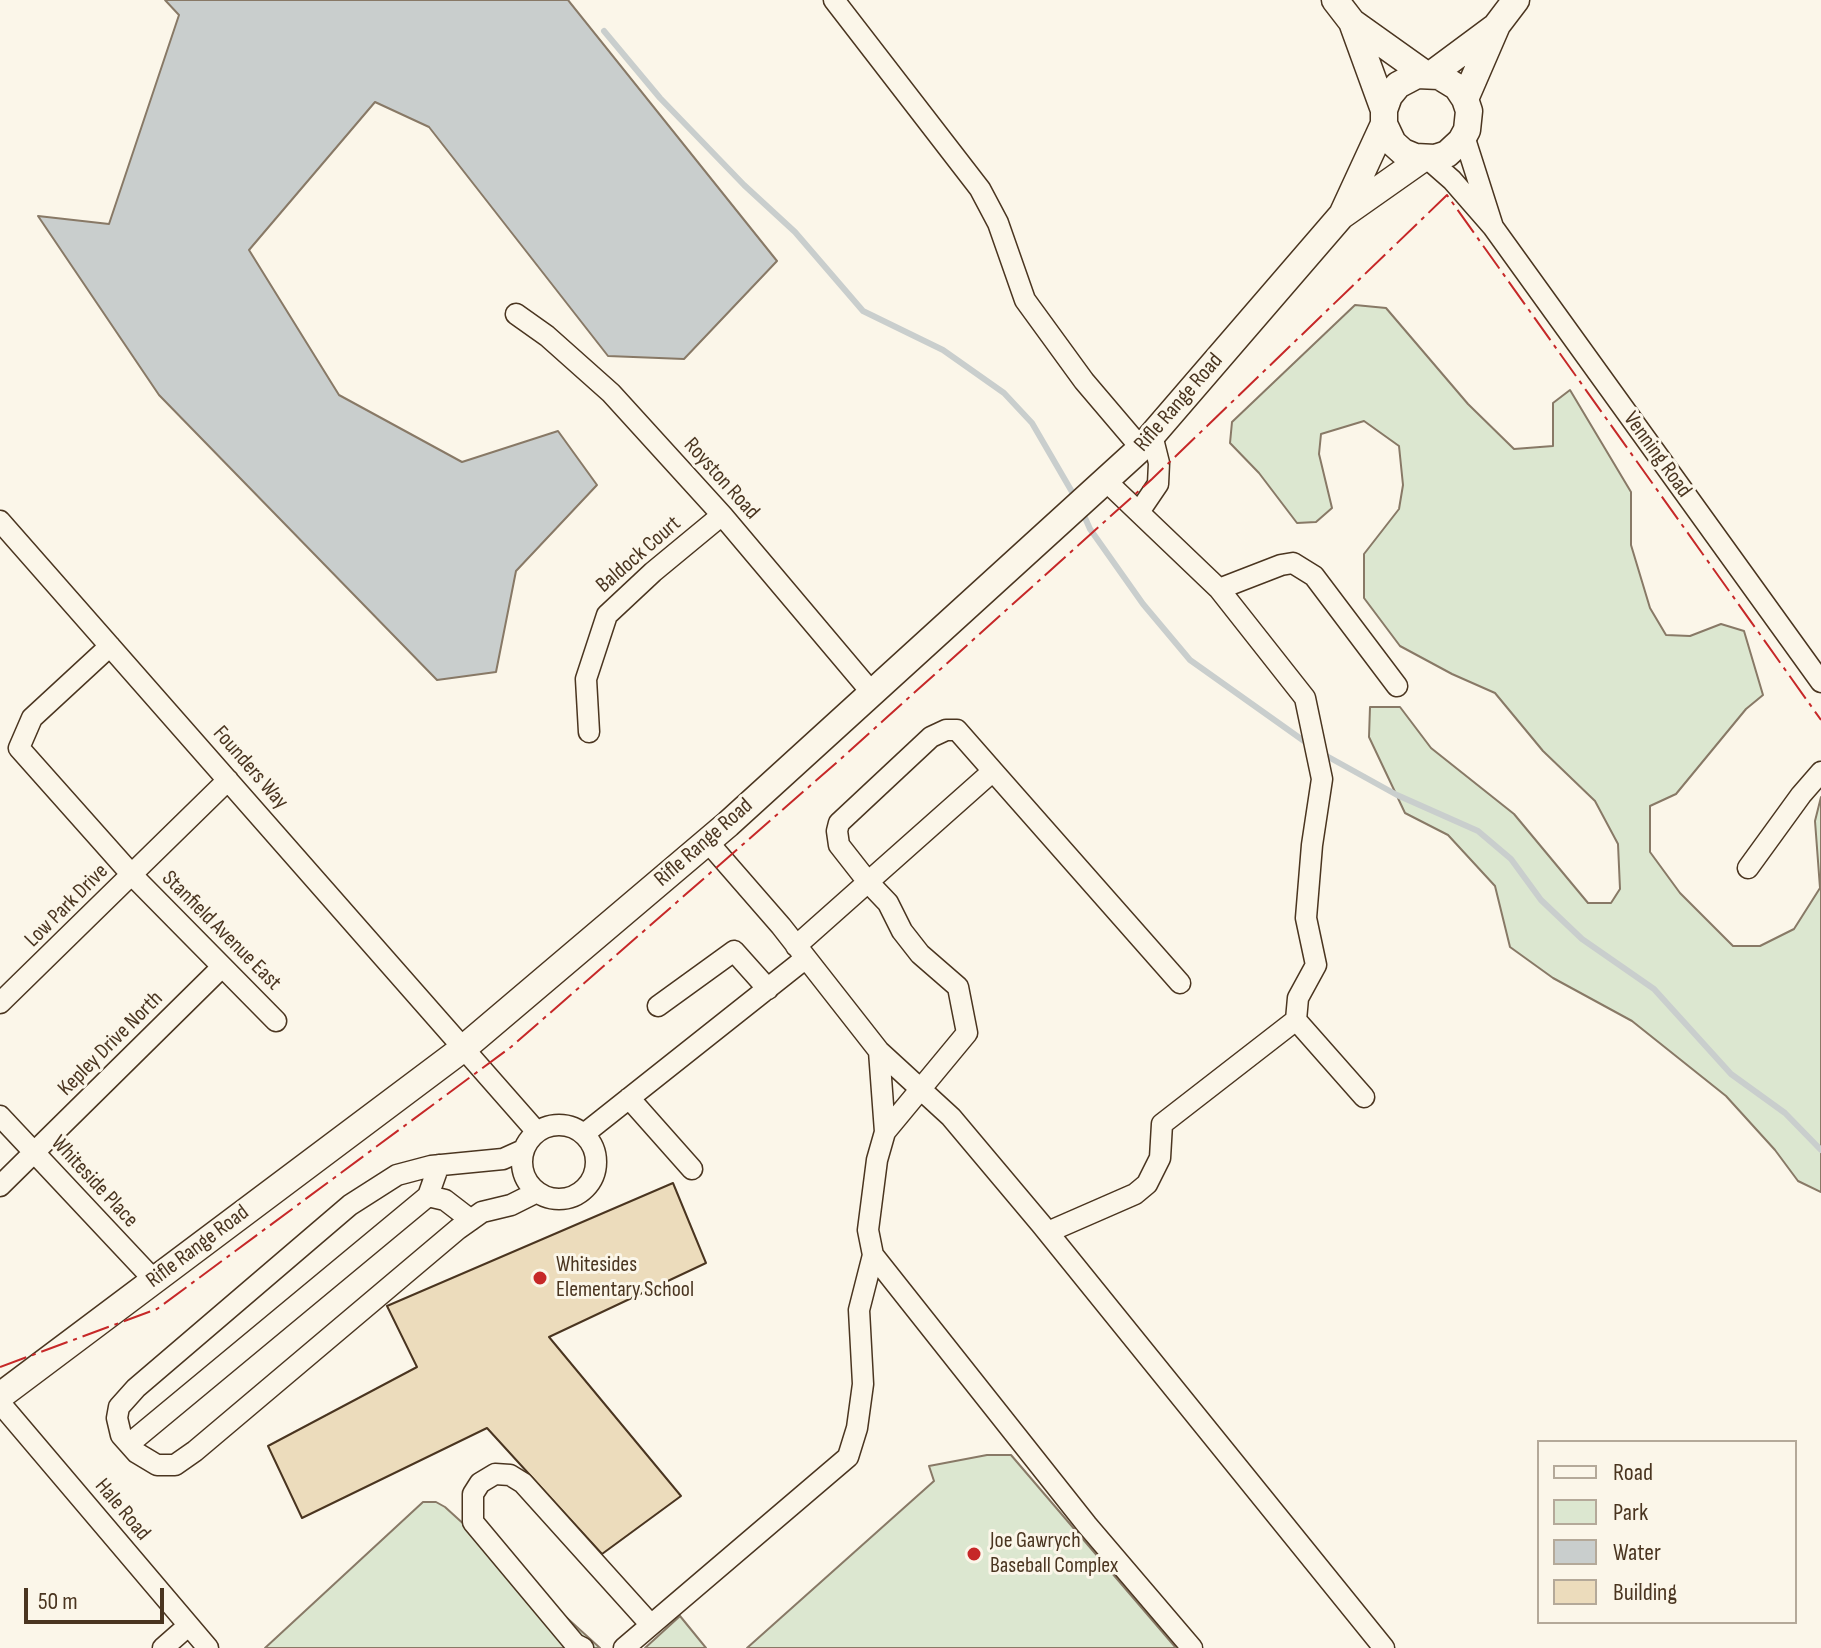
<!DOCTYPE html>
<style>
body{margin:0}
#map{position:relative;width:1821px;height:1648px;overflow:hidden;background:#fbf6e9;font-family:"Sofia Sans Condensed",sans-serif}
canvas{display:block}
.legend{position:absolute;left:1537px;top:1440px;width:260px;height:184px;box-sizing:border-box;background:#fbf6e9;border:2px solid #b4a999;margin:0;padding:10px 14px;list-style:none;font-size:24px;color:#4a3520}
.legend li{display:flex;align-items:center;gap:16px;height:40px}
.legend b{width:40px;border:2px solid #b4a999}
.scale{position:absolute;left:24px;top:1588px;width:140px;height:36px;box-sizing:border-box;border:4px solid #4a3520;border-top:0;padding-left:10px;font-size:24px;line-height:28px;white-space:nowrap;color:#4a3520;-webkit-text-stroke:6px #fbf6e9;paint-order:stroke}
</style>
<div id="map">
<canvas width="1821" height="1648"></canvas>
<ul class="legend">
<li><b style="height:10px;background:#fbf6e9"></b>Road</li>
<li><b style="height:22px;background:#dce7d0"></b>Park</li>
<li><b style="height:22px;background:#c9cecd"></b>Water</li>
<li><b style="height:22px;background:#ecdcbc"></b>Building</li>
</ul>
<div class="scale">50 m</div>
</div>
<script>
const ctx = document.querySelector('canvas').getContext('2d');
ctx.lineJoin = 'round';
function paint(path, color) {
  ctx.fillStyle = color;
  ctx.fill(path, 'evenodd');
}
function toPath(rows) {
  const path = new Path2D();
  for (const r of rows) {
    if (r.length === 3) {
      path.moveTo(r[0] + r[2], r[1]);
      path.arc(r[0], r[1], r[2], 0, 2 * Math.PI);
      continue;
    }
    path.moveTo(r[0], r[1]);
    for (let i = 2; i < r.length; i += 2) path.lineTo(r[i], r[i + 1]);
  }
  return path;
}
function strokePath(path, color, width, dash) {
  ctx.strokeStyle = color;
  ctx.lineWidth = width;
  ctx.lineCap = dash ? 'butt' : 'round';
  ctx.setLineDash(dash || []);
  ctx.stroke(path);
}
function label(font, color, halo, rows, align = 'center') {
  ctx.font = font + ' "Sofia Sans Condensed",sans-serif';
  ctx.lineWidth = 6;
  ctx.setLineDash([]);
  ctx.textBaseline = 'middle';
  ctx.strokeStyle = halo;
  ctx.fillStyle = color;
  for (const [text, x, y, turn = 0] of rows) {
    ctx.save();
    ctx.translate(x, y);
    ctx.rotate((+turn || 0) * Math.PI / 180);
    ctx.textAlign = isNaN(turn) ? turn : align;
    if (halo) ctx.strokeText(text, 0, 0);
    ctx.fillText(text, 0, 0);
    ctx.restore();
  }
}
const green = toPath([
 [1355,305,1386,308,1468,404,1514,449,1553,446,1553,403,1570,390,1631,492,1631,545,1650,608,1666,635,1690,636,1721,624,1744,631,1763,695,1746,709,1676,794,1650,806,1650,852,1680,893,1733,946,1760,946,1794,929,1820,888,1815,821,1821,797,1821,1192,1798,1181,1775,1150,1726,1096,1632,1021,1553,978,1510,947,1495,886,1448,835,1405,813,1369,737,1370,707,1400,707,1431,748,1514,814,1588,903,1611,903,1620,889,1618,844,1595,801,1543,751,1495,693,1452,674,1400,646,1364,598,1364,554,1399,509,1403,485,1399,446,1364,421,1321,434,1319,454,1332,508,1316,522,1297,523,1259,473,1230,443,1232,422,1355,305],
 [987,1455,1011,1455,1176,1648,747,1648,934,1481,929,1466,987,1455],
 [423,1502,436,1502,445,1507,600,1648,265,1648,423,1502],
 [680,1616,706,1648,645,1648,680,1616]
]);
const water = toPath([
 [165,0,568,0,777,261,684,359,608,356,429,127,375,102,249,250,339,395,462,462,558,431,597,485,516,571,496,672,437,680,159,395,38,216,109,224,179,15,165,0]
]);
const stream = toPath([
 [604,31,660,98,744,185,795,232,863,311,943,350,1004,393,1032,423,1075,497],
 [1082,511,1090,529,1143,604,1190,660,1311,746],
 [1323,754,1397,795,1478,831,1511,859,1541,900,1582,939,1654,989,1731,1074,1785,1113,1821,1150]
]);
const building = toPath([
 [673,1183,706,1263,549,1337,681,1496,602,1554,487,1428,302,1518,268,1446,417,1367,387,1306,673,1183]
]);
const minor = toPath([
 [834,0,980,189,998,223,1025,300,1084,381,1141,448],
 [1428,159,1452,180,1493,227,1464,136],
 [1493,227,1821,682],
 [516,314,547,336,611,393,722,515,873,694],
 [1106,481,1219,589,1281,565,1293,563,1314,576,1397,686],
 [1139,512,1158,484,1159,463,1152,435],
 [0,521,537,1132],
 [1219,589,1305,698,1322,779,1312,845,1306,918,1316,965,1298,998,1296,1020,1364,1097],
 [110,646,32,718,19,748,132,875,276,1021],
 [589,732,586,679,607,615,653,572,722,515],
 [993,771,1180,983],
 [707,841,781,926,879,1051,951,1117,1041,1224,1384,1648],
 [1748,868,1801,795,1821,772],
 [796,946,868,882,993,771,957,730,946,730,931,737,839,823,837,831,839,845,868,882,888,903,902,931,920,954,958,987,967,1033,885,1132,877,1160,868,1230,873,1255,1087,1525,1192,1648],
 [0,1003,228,780],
 [658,1006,734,951,768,989],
 [879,1051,885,1132],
 [629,1098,692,1169],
 [0,1116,154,1280],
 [559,1162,37],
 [584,1134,806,958],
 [523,1150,503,1159,431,1166,397,1175,350,1205,136,1388,119,1407,117,1418,121,1435,137,1453,157,1465,175,1465,195,1451,458,1229,482,1212,511,1205,537,1192],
 [0,1186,222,967],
 [428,1196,445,1200,471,1220],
 [1048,1232,1135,1194,1147,1184,1160,1158,1162,1124,1296,1020],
 [0,1403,208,1648],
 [129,1444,428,1196,439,1165],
 [163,1648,188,1626],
 [583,1648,575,1644,473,1522,473,1494,480,1483,495,1474,510,1475,523,1483,651,1625],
 [624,1648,848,1457,857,1428,863,1384,859,1310,873,1255]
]);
const major = toPath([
 [1335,0,1352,22,1425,74],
 [1352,22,1384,110],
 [1432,74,1494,28],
 [1465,99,1497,25,1516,0],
 [1342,215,1384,124,1384,110,1389,96,1398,85,1417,75,1439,76,1457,87,1465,99,1469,111,1467,130,1461,141,1447,154,1435,158,1415,157,1403,152,1393,143,1384,124],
 [0,1396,465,1047,728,824,1141,448,1341,216,1422,159]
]);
const power = toPath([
 [0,1367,157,1309,511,1047,835,764,1152,479,1447,195,1821,720]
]);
const markers = [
 [540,1278,8,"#c62828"],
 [974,1554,8,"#c62828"]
];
const streetNames = [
 ["Rifle Range Road",1179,403,-49],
 ["Venning Road",1657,455,54],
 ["Royston Road",721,479,48],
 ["Baldock Court",639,555,-41],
 ["Founders Way",250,768,49],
 ["Rifle Range Road",704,843,-41],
 ["Low Park Drive",67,906,-45],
 ["Stanfield Avenue East",221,931,45],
 ["Kepley Drive North",111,1044,-45],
 ["Whiteside Place",94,1182,47],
 ["Rifle Range Road",198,1247,-37],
 ["Hale Road",122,1510,50]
];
const poiNames = [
 ["Whitesides",556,1265],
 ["Elementary School",556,1290],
 ["Joe Gawrych",990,1541],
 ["Baseball Complex",990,1566]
];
paint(green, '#dce7d0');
strokePath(green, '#887966', 2);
paint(water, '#c9cecd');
strokePath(water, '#887966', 2);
strokePath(stream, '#c9cecd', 6);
paint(building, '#ecdcbc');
strokePath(building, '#4a3520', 2);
strokePath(minor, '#4a3520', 23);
strokePath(major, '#4a3520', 29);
strokePath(minor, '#fbf6e9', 20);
strokePath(major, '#fbf6e9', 26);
strokePath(power, '#c62828', 2, [28, 6, 4, 6]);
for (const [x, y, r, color] of markers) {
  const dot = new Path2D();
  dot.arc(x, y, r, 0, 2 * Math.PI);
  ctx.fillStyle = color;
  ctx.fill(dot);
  strokePath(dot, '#fbf6e9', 3);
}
label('22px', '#4a3520', '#fbf6e9', streetNames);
label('22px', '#4a3520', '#fbf6e9', poiNames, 'left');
</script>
